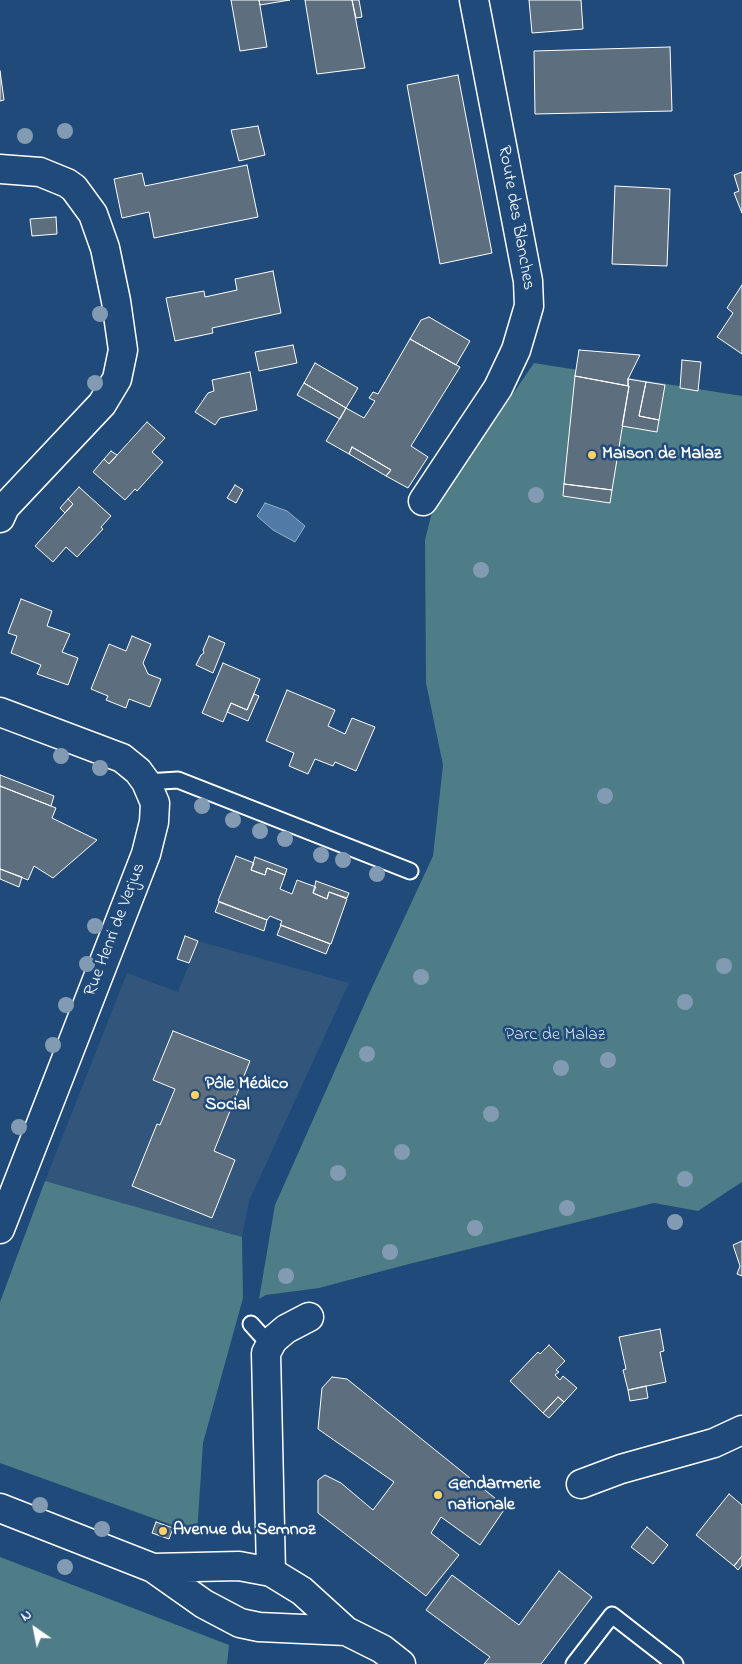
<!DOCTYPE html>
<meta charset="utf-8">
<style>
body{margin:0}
#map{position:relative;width:742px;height:1664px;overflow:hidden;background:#1f4a7a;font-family:"Indie Flower",sans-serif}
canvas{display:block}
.north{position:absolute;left:10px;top:1604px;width:50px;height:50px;-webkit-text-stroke:4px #1f4a7a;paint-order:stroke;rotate:327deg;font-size:14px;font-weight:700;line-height:20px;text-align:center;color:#fff}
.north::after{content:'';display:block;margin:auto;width:18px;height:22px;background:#fff;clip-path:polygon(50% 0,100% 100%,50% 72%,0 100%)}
</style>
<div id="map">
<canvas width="742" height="1664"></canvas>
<div class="north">N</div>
</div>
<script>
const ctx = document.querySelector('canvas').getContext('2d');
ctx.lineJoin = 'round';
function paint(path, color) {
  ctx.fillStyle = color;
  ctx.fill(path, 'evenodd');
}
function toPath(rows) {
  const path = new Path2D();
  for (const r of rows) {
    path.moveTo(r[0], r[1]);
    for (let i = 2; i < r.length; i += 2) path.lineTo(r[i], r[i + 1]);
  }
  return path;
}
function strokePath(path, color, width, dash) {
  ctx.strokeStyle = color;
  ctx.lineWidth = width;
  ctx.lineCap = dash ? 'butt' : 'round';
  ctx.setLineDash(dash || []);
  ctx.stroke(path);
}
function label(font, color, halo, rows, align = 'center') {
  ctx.font = font + ' "Indie Flower",sans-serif';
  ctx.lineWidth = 5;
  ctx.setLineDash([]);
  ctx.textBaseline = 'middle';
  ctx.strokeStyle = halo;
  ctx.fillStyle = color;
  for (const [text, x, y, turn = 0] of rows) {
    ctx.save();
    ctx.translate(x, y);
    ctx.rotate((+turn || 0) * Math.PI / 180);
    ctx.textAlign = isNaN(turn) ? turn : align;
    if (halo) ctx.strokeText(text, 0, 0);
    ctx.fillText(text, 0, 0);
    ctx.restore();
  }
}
const built = toPath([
 [198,941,349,983,249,1201,242,1237,45,1181,127,973,178,992]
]);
const green = toPath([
 [534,363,742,396,742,1182,698,1211,654,1203,405,1265,319,1288,266,1295,259,1299,275,1205,368,996,433,856,443,765,426,683,425,540,432,512],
 [45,1181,242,1237,243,1298,203,1443,197,1534,0,1463,0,1302],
 [0,1557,229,1645,227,1664,0,1664]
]);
const water = toPath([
 [265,503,287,511,305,526,295,542,273,530,257,516,265,503]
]);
const building = toPath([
 [231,0,259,0,267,47,240,51,231,0],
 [259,0,290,0,260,5,259,0],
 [305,0,352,0,365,68,317,74,305,0],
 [352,0,359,0,362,17,356,18,352,0],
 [529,0,581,0,583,29,532,33,529,0],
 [670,47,672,111,535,114,534,51,670,47],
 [0,71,4,100,0,101,0,71],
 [458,75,492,253,440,264,407,85,458,75],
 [258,126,265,155,239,161,231,130,258,126],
 [247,165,258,217,154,238,149,212,122,218,114,179,142,173,145,186,247,165],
 [742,172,742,213,734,193,739,191,734,175,742,172],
 [615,186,670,189,667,266,612,264,615,186],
 [56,217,57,234,32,236,30,219,56,217],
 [273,271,281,313,212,328,213,333,175,341,166,298,204,291,205,297,237,290,235,279,273,271],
 [742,285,742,354,717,337,733,313,727,308,742,285],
 [429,317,470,341,456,365,410,339,421,320,429,317],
 [410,339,460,367,411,446,428,457,408,488,386,476,391,470,352,447,349,454,326,441,346,408,364,418,375,401,369,398,373,392,378,394,410,339],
 [293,345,297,363,259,371,255,352,293,345],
 [579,350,640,355,628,379,628,386,575,376,579,350],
 [682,360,701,362,698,391,680,388,682,360],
 [315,363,358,388,346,408,304,383,315,363],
 [250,372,257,410,220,418,215,425,195,412,208,393,214,391,212,380,250,372],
 [575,376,629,386,612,490,564,484,575,376],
 [628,379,646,382,639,416,659,420,657,432,622,426,629,386,628,386,628,379],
 [646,382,665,385,659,420,639,416,646,382],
 [304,383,346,408,340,419,297,395,304,383],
 [147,422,165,438,152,452,163,462,137,491,135,489,125,500,93,472,104,459,109,464,147,422],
 [352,447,391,470,386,476,349,454,352,447],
 [111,451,117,455,109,464,104,459,111,451],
 [564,484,612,490,610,503,563,496,564,484],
 [235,485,243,490,236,503,227,498,235,485],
 [79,487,111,516,101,527,103,529,77,557,66,547,53,562,35,546,73,504,68,499,79,487],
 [68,499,73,504,65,513,60,508,68,499],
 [21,599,52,611,47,626,70,634,62,652,78,658,68,685,37,674,41,665,11,653,17,636,8,633,21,599],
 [132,636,151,644,143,663,148,674,161,679,150,707,129,699,126,708,106,700,108,696,91,689,109,644,126,651,132,636],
 [209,636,225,643,213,673,196,665,201,655,204,653,203,650,209,636],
 [223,663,260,679,247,710,231,703,223,722,202,713,223,663],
 [287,690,335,710,328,726,345,734,352,718,375,727,356,771,335,762,333,766,315,759,308,774,289,766,294,753,266,741,287,690],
 [254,694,259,696,248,721,227,712,231,703,247,710,254,694],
 [0,775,54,796,51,806,0,786,0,775],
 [0,786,56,808,52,818,97,840,53,878,34,866,28,880,0,869,0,786],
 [236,856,254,863,251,870,265,875,267,868,285,875,280,889,292,894,297,880,316,887,313,893,327,899,329,892,347,899,331,944,280,925,282,921,270,916,267,920,218,901,236,856],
 [255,857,287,869,285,875,267,868,265,875,251,870,255,857],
 [0,869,22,877,19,887,0,879,0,869],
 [316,881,349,893,347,898,329,892,327,899,313,893,316,881],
 [219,902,267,920,264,931,215,912,219,902],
 [281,925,330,944,326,954,277,935,281,925],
 [185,936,198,941,189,963,177,959,185,936],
 [173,1031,250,1061,214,1151,235,1160,212,1218,132,1186,157,1124,160,1125,175,1089,153,1080,173,1031],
 [742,1241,742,1276,737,1274,740,1266,733,1245,742,1241],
 [660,1329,664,1351,660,1352,666,1382,628,1390,623,1370,626,1369,619,1337,660,1329],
 [549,1345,565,1361,556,1370,559,1372,555,1375,560,1380,563,1376,577,1388,564,1402,558,1397,543,1413,510,1381,538,1352,540,1354,549,1345],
 [332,1377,347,1379,506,1507,480,1545,441,1517,431,1533,459,1555,426,1596,318,1513,318,1480,325,1475,341,1483,373,1510,394,1482,318,1429,322,1388,332,1377],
 [646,1386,648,1398,630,1401,628,1390,646,1386],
 [558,1397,564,1402,549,1418,543,1413,558,1397],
 [729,1494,742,1505,742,1556,734,1566,696,1535,729,1494],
 [156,1522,173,1528,169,1539,152,1533,156,1522],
 [647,1527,668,1545,653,1564,631,1547,647,1527],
 [742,1556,742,1565,738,1570,734,1566,742,1556],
 [559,1571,592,1597,541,1664,484,1664,490,1657,426,1610,452,1575,519,1625,559,1571]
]);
const lane = toPath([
 [146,782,178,780,410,871],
 [251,1324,270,1345],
 [574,1664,612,1615,675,1664]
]);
const street = toPath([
 [0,169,40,172,67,183,74,188,93,214,105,248,116,301,123,350,117,379,102,404,5,507,0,518],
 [423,501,498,388,516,350,529,306,528,281,474,0],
 [0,712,122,758,138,771,146,782,155,803,154,822,146,854,0,1229],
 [581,1484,621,1469,714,1443,742,1430],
 [0,1508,153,1568,204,1604,240,1623,259,1627,346,1631,302,1591,271,1572,239,1566,153,1568],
 [271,1572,266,1353,273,1340,286,1329,309,1317],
 [346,1631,382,1649,401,1664]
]);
const trees = [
 [65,131],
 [25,136],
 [100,314],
 [95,383],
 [536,495],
 [481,570],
 [61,756],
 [100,768],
 [605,796],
 [202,806],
 [233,820],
 [260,831],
 [285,839],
 [321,855],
 [343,860],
 [377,874],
 [95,926],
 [87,964],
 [724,966],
 [421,977],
 [685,1002],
 [66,1005],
 [53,1045],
 [367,1054],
 [608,1060],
 [561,1068],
 [491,1114],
 [19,1127],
 [402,1152],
 [338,1173],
 [685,1179],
 [567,1208],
 [675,1222],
 [475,1228],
 [390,1252],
 [286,1276],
 [40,1505],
 [102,1529],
 [65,1567]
];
const markers = [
 [592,455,5,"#ffd166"],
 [195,1095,5,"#ffd166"],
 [438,1495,5,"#ffd166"],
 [163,1531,5,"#ffd166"]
];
const streetNames = [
 ["Route des Blanches",515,218,80],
 ["Rue Henri de Verjus",116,930,-69]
];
const poiNames = [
 ["Maison de Malaz",602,455],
 ["Pôle Médico",205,1085],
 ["Social",205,1106],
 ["Gendarmerie",448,1485],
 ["nationale",448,1506],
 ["Avenue du Semnoz",173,1531]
];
const parkNames = [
 ["Parc de Malaz",555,1036]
];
paint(built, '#32557b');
paint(green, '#4e7d87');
paint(water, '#517ba6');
strokePath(water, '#97b0ca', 1);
paint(building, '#5d6e7e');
strokePath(building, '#fff', 1);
strokePath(lane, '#fff', 19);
strokePath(street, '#fff', 31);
strokePath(lane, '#1f4a7a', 15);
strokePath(street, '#1f4a7a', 28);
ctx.fillStyle = '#829bb3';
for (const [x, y] of trees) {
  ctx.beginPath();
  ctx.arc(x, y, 8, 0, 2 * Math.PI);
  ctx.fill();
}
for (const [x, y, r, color] of markers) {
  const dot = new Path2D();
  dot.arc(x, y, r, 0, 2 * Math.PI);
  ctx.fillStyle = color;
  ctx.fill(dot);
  strokePath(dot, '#1f4a7a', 2);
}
label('18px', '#fff', '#1f4a7a', streetNames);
label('bold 18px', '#fff', '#1f4a7a', poiNames, 'left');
label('18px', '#d3dee1', '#1f4a7a', parkNames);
</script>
